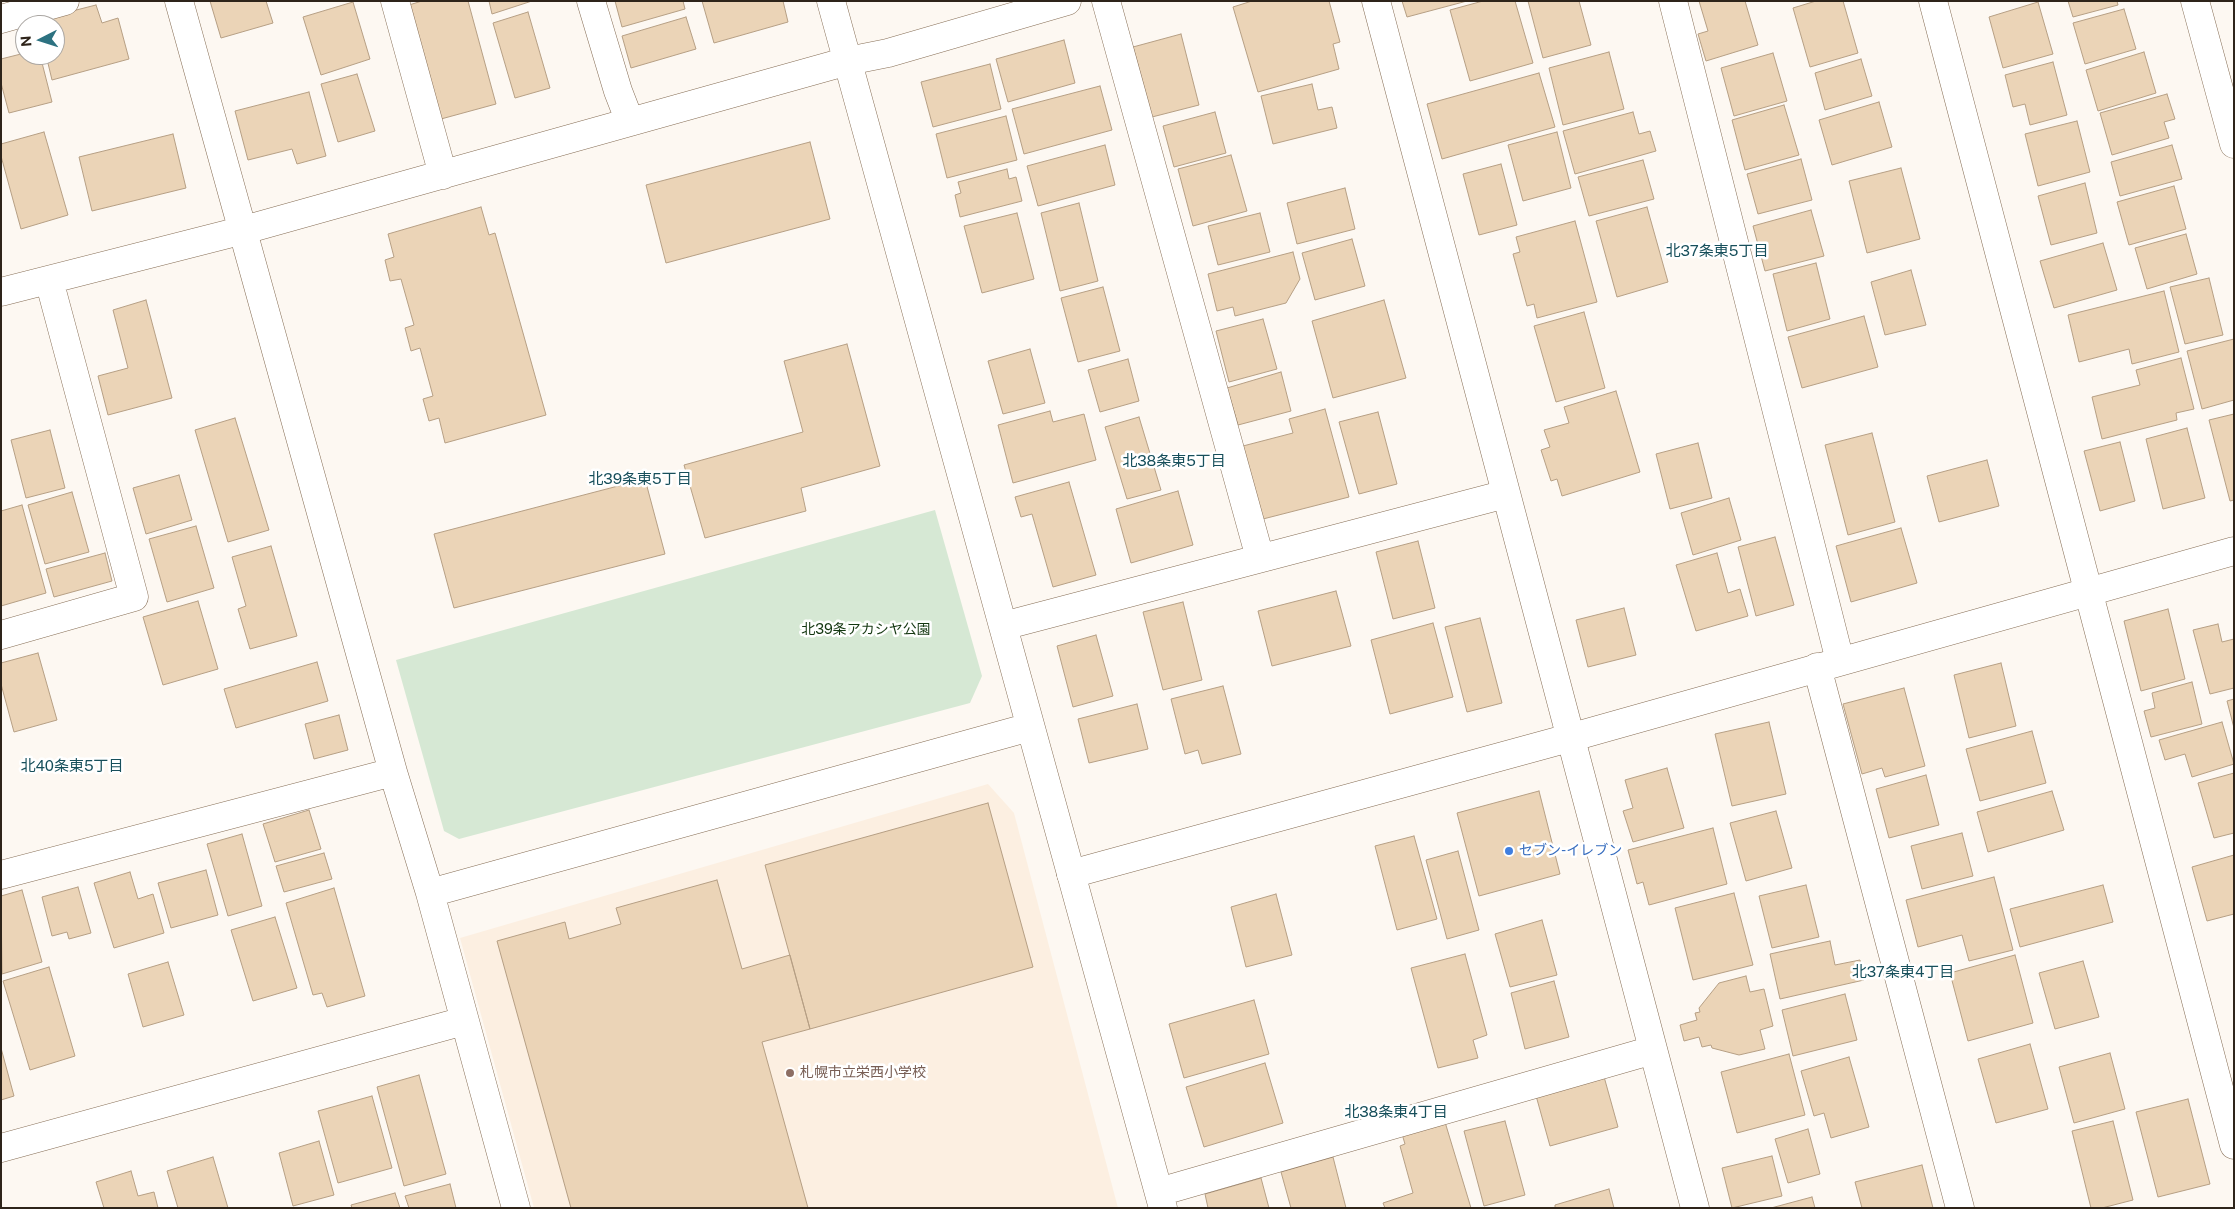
<!DOCTYPE html>
<meta charset="utf-8">
<style>
body{margin:0}
#map{position:relative;width:2235px;height:1209px;overflow:hidden;background:#fdf8f2;font-family:"Public Sans",sans-serif}
canvas{display:block}
.frame{position:absolute;inset:0;border:2px solid #2e241a;pointer-events:none}
.north{position:absolute;left:15px;top:15px;width:50px;height:50px;box-sizing:border-box;background:#fff;border:1px solid #aba7a3;border-radius:50%;rotate:265deg;font-size:14px;font-weight:700;line-height:20px;text-align:center;color:#2e241a}
.north::after{content:'';display:block;margin:auto;width:18px;height:22px;background:#2d7281;clip-path:polygon(50% 0,100% 100%,50% 72%,0 100%)}
</style>
<div id="map">
<canvas width="2235" height="1209"></canvas>
<div class="frame"></div>
<div class="north">N</div>
</div>
<script>
const ctx = document.querySelector('canvas').getContext('2d');
ctx.lineJoin = 'round';
function paint(path, color) {
  ctx.fillStyle = color;
  ctx.fill(path, 'evenodd');
}
function toPath(rows) {
  const path = new Path2D();
  for (const r of rows) {
    path.moveTo(r[0], r[1]);
    for (let i = 2; i < r.length; i += 2) path.lineTo(r[i], r[i + 1]);
  }
  return path;
}
function strokePath(path, color, width, dash) {
  ctx.strokeStyle = color;
  ctx.lineWidth = width;
  ctx.lineCap = dash ? 'butt' : 'round';
  ctx.setLineDash(dash || []);
  ctx.stroke(path);
}
function label(font, color, halo, rows, align = 'center') {
  ctx.font = font + ' "Public Sans","Noto Sans JP",sans-serif';
  ctx.lineWidth = 5;
  ctx.setLineDash([]);
  ctx.textBaseline = 'middle';
  ctx.strokeStyle = halo;
  ctx.fillStyle = color;
  for (const [text, x, y, turn = 0] of rows) {
    ctx.save();
    ctx.translate(x, y);
    ctx.rotate((+turn || 0) * Math.PI / 180);
    ctx.textAlign = isNaN(turn) ? turn : align;
    if (halo) ctx.strokeText(text, 0, 0);
    ctx.fillText(text, 0, 0);
    ctx.restore();
  }
}
const built = toPath([
 [988,784,1014,813,1118,1208,534,1208,460,938]
]);
const green = toPath([
 [935,510,982,676,970,703,459,839,444,831,396,660]
]);
const building = toPath([
 [210,1,266,1,273,23,221,38,210,1],
 [422,1,468,1,496,104,441,119,409,5,422,1],
 [489,1,532,1,492,14,489,1],
 [615,1,683,1,685,9,622,27,615,1],
 [702,1,783,1,788,22,714,43,702,1],
 [1252,1,1329,1,1340,42,1333,44,1339,69,1258,92,1233,7,1252,1],
 [1402,1,1467,1,1407,17,1402,1],
 [1483,1,1515,1,1533,63,1470,81,1450,10,1483,1],
 [1528,1,1579,1,1591,45,1543,58,1528,1],
 [1699,1,1745,1,1758,45,1706,61,1698,34,1708,31,1699,1],
 [1816,1,1843,1,1858,53,1810,67,1793,8,1816,1],
 [2068,1,2117,1,2118,5,2073,17,2068,1],
 [353,2,370,59,321,75,303,17,353,2],
 [2038,2,2053,54,2003,68,1989,17,2038,2],
 [96,5,102,23,118,18,129,59,52,80,46,55,55,55,55,25,38,25,37,20,96,5],
 [2124,9,2136,49,2085,64,2073,23,2124,9],
 [528,12,550,88,515,98,493,23,528,12],
 [686,17,696,49,631,68,622,36,686,17],
 [1181,34,1199,105,1152,117,1133,47,1181,34],
 [1064,40,1075,83,1008,102,996,59,1064,40],
 [1609,52,1624,109,1563,125,1549,68,1609,52],
 [2144,52,2156,93,2098,111,2086,70,2144,52],
 [25,53,25,55,40,55,52,102,9,113,1,83,1,59,25,53],
 [1773,53,1787,101,1734,116,1721,68,1773,53],
 [1861,59,1872,96,1825,110,1815,73,1861,59],
 [2053,62,2067,115,2030,125,2025,104,2013,107,2005,75,2053,62],
 [990,64,1001,109,933,127,921,82,990,64],
 [1539,73,1555,127,1442,159,1427,104,1539,73],
 [357,74,375,131,338,142,321,84,357,74],
 [1312,84,1318,110,1332,107,1337,128,1273,144,1261,96,1312,84],
 [1100,86,1112,130,1024,154,1012,109,1100,86],
 [309,92,326,156,297,164,292,149,248,160,235,111,309,92],
 [2167,94,2175,119,2164,122,2169,138,2112,155,2100,113,2167,94],
 [1879,102,1892,147,1832,165,1819,120,1879,102],
 [1784,105,1799,155,1745,170,1732,120,1784,105],
 [1215,112,1226,153,1174,167,1163,126,1215,112],
 [1633,112,1639,134,1650,131,1656,151,1575,174,1563,131,1633,112],
 [1006,116,1017,160,947,178,936,134,1006,116],
 [2077,121,2090,172,2038,186,2025,134,2077,121],
 [44,132,68,215,21,229,1,156,1,144,44,132],
 [1557,132,1571,188,1523,201,1508,145,1557,132],
 [173,134,186,188,92,211,79,157,173,134],
 [810,142,830,219,666,263,646,185,810,142],
 [1105,145,1115,185,1038,206,1027,166,1105,145],
 [2172,145,2182,179,2120,196,2111,162,2172,145],
 [1231,155,1247,211,1193,226,1178,169,1231,155],
 [1801,159,1812,200,1758,214,1747,174,1801,159],
 [1643,160,1654,199,1589,216,1578,177,1643,160],
 [1501,164,1517,225,1479,235,1463,174,1501,164],
 [1901,168,1920,239,1867,253,1849,181,1901,168],
 [1007,169,1009,179,1016,177,1022,201,960,217,955,195,961,193,958,182,1007,169],
 [2085,183,2097,233,2051,245,2038,196,2085,183],
 [2174,186,2186,229,2129,245,2117,202,2174,186],
 [1345,188,1355,229,1297,244,1287,203,1345,188],
 [1079,203,1098,281,1060,291,1041,213,1079,203],
 [481,207,489,235,495,233,546,415,445,443,439,418,429,421,423,399,433,396,420,348,411,351,405,328,414,325,401,279,390,281,385,260,394,257,388,234,481,207],
 [1647,207,1668,282,1617,297,1596,221,1647,207],
 [1811,210,1824,256,1765,271,1753,226,1811,210],
 [1017,213,1034,279,982,293,964,226,1017,213],
 [1260,213,1270,252,1218,265,1208,226,1260,213],
 [1575,221,1597,302,1537,318,1534,304,1527,306,1513,254,1520,252,1516,237,1575,221],
 [2186,234,2197,274,2147,289,2135,248,2186,234],
 [1352,239,1365,286,1315,300,1302,253,1352,239],
 [2103,243,2117,290,2054,308,2040,261,2103,243],
 [1293,252,1300,279,1286,303,1235,316,1233,307,1217,311,1208,274,1293,252],
 [1816,263,1830,319,1787,331,1773,274,1816,263],
 [1911,270,1926,325,1885,335,1871,282,1911,270],
 [2209,278,2223,335,2185,344,2170,287,2209,278],
 [1103,287,1120,351,1078,362,1061,298,1103,287],
 [2164,291,2179,352,2132,364,2129,349,2079,362,2068,315,2164,291],
 [146,300,172,398,108,415,98,376,128,368,113,310,146,300],
 [1384,300,1406,378,1333,398,1312,321,1384,300],
 [1584,312,1605,388,1556,402,1534,326,1584,312],
 [1864,316,1878,367,1802,388,1788,337,1864,316],
 [1263,319,1277,369,1229,382,1216,331,1263,319],
 [2234,339,2234,400,2202,409,2187,351,2234,339],
 [847,344,880,466,801,488,806,511,705,538,684,465,803,432,784,361,847,344],
 [1030,349,1045,403,1003,414,988,361,1030,349],
 [2181,358,2194,409,2176,413,2177,420,2102,439,2092,397,2140,385,2136,370,2181,358],
 [1128,359,1139,401,1100,412,1088,370,1128,359],
 [1281,372,1291,411,1238,425,1227,388,1281,372],
 [1616,391,1640,472,1562,496,1557,479,1551,481,1541,450,1550,447,1544,430,1569,423,1564,407,1616,391],
 [1325,409,1349,497,1263,519,1243,446,1293,433,1289,419,1325,409],
 [1050,411,1053,422,1084,414,1096,460,1013,483,998,425,1050,411],
 [1378,412,1397,484,1359,494,1339,422,1378,412],
 [2234,414,2234,500,2230,501,2209,420,2234,414],
 [1139,417,1161,490,1127,499,1105,427,1139,417],
 [235,418,269,530,228,542,195,430,235,418],
 [2187,428,2205,498,2163,509,2146,439,2187,428],
 [50,430,65,488,26,498,11,440,50,430],
 [1872,433,1895,522,1848,535,1825,445,1872,433],
 [2120,442,2135,501,2100,511,2084,451,2120,442],
 [1698,443,1712,498,1670,509,1656,454,1698,443],
 [1987,460,1999,506,1939,522,1927,476,1987,460],
 [179,475,192,520,146,534,133,488,179,475],
 [645,479,665,554,454,608,434,534,645,479],
 [1069,482,1096,575,1053,587,1032,514,1021,517,1015,497,1069,482],
 [1178,491,1193,545,1131,563,1116,509,1178,491],
 [72,492,89,552,45,564,28,505,72,492],
 [1729,498,1741,540,1693,555,1681,513,1729,498],
 [22,505,46,593,1,606,1,511,22,505],
 [196,526,214,588,167,602,149,539,196,526],
 [1901,528,1917,583,1851,602,1836,546,1901,528],
 [1775,537,1794,605,1756,616,1738,547,1775,537],
 [1418,541,1435,608,1393,619,1376,552,1418,541],
 [271,546,297,636,250,649,238,609,246,606,232,557,271,546],
 [105,553,112,581,54,597,46,569,105,553],
 [1717,553,1728,593,1740,589,1748,616,1696,631,1676,565,1717,553],
 [1336,591,1351,646,1272,666,1258,611,1336,591],
 [198,601,218,669,163,685,143,617,198,601],
 [1183,602,1202,680,1163,690,1143,612,1183,602],
 [1624,608,1636,655,1588,667,1576,620,1624,608],
 [2168,609,2185,679,2141,691,2124,621,2168,609],
 [1480,618,1502,703,1467,712,1445,627,1480,618],
 [1433,623,1453,697,1390,714,1371,640,1433,623],
 [2218,624,2222,642,2234,639,2234,688,2210,694,2193,630,2218,624],
 [1096,635,1113,696,1073,707,1057,646,1096,635],
 [38,653,57,720,14,732,1,684,1,663,38,653],
 [317,662,328,701,236,728,224,689,317,662],
 [2001,663,2016,726,1969,738,1954,675,2001,663],
 [2192,682,2202,724,2151,737,2144,711,2155,708,2152,693,2192,682],
 [1223,686,1241,754,1202,764,1198,750,1185,754,1171,699,1223,686],
 [1904,688,1925,766,1885,777,1882,768,1862,774,1843,704,1904,688],
 [2234,699,2234,728,2227,701,2234,699],
 [1137,704,1148,749,1089,763,1078,719,1137,704],
 [339,715,348,750,314,759,305,724,339,715],
 [1769,722,1786,794,1732,806,1715,734,1769,722],
 [2222,722,2234,764,2192,777,2185,754,2165,760,2159,740,2222,722],
 [2032,731,2046,783,1980,801,1966,749,2032,731],
 [1667,768,1684,828,1633,842,1623,811,1633,808,1625,780,1667,768],
 [2234,773,2234,833,2214,838,2198,783,2234,773],
 [1926,775,1939,825,1889,838,1876,789,1926,775],
 [1539,791,1560,874,1479,896,1457,813,1539,791],
 [2052,791,2064,830,1988,852,1977,812,2052,791],
 [988,803,1033,967,810,1029,765,865,988,803],
 [309,810,321,849,275,862,263,824,309,810],
 [1776,811,1792,868,1746,881,1730,823,1776,811],
 [1713,828,1727,884,1649,905,1643,882,1637,884,1628,850,1713,828],
 [1962,833,1973,876,1922,889,1911,846,1962,833],
 [242,834,262,906,228,916,207,844,242,834],
 [1414,836,1437,919,1397,930,1375,846,1414,836],
 [1458,851,1479,930,1447,939,1426,860,1458,851],
 [324,853,332,879,284,892,276,866,324,853],
 [2234,855,2234,914,2207,921,2192,867,2234,855],
 [206,870,218,915,171,928,158,883,206,870],
 [130,872,138,899,153,894,164,933,114,948,94,883,130,872],
 [1994,877,2013,950,1969,961,1962,935,1918,947,1906,900,1994,877],
 [717,880,742,969,790,955,810,1029,762,1042,808,1208,571,1208,497,941,565,922,569,939,621,924,616,908,717,880],
 [1806,885,1819,937,1772,948,1759,896,1806,885],
 [2103,885,2113,922,2020,947,2010,909,2103,885],
 [78,887,91,933,69,939,67,932,52,936,42,897,78,887],
 [334,888,365,996,327,1007,322,993,313,995,286,903,334,888],
 [22,890,42,962,2,974,1,896,22,890],
 [1734,893,1753,965,1693,980,1675,908,1734,893],
 [1276,894,1292,955,1246,967,1231,907,1276,894],
 [275,917,297,988,253,1001,231,930,275,917],
 [1542,920,1557,975,1510,987,1495,934,1542,920],
 [1830,941,1835,965,1860,960,1864,980,1780,999,1770,954,1830,941],
 [1465,954,1487,1035,1473,1040,1478,1058,1438,1068,1411,968,1465,954],
 [2015,955,2033,1023,1968,1041,1950,973,2015,955],
 [2083,961,2099,1017,2055,1029,2039,973,2083,961],
 [168,962,184,1015,143,1027,128,974,168,962],
 [49,967,75,1056,30,1070,3,981,49,967],
 [1746,976,1750,992,1764,989,1773,1026,1760,1030,1765,1049,1739,1055,1712,1048,1711,1045,1702,1047,1699,1037,1684,1041,1680,1025,1697,1020,1695,1013,1700,1012,1699,1008,1719,983,1746,976],
 [1554,981,1569,1037,1525,1049,1511,993,1554,981],
 [1845,994,1857,1040,1793,1056,1782,1010,1845,994],
 [1254,1000,1269,1054,1184,1078,1169,1024,1254,1000],
 [2030,1044,2048,1109,1996,1123,1978,1059,2030,1044],
 [1,1048,14,1096,1,1100,1,1048],
 [2110,1053,2125,1109,2074,1123,2059,1067,2110,1053],
 [1789,1054,1805,1115,1737,1133,1721,1072,1789,1054],
 [1849,1057,1869,1127,1831,1138,1824,1113,1814,1116,1801,1071,1849,1057],
 [1265,1063,1283,1123,1204,1147,1186,1087,1265,1063],
 [1603,1073,1618,1127,1550,1146,1535,1092,1603,1073],
 [419,1075,446,1174,404,1186,377,1087,419,1075],
 [372,1096,392,1168,338,1183,318,1111,372,1096],
 [2188,1099,2210,1184,2158,1197,2136,1112,2188,1099],
 [1505,1121,1525,1195,1484,1206,1464,1131,1505,1121],
 [2113,1121,2133,1200,2102,1208,2091,1208,2072,1131,2113,1121],
 [1445,1122,1471,1208,1385,1208,1383,1203,1413,1193,1400,1146,1405,1144,1402,1134,1445,1122],
 [1808,1129,1820,1174,1788,1183,1775,1139,1808,1129],
 [319,1141,334,1195,293,1206,279,1153,319,1141],
 [1772,1156,1782,1196,1732,1208,1722,1168,1772,1156],
 [213,1157,228,1208,178,1208,167,1171,213,1157],
 [1333,1157,1346,1208,1291,1208,1281,1172,1333,1157],
 [1922,1165,1933,1208,1862,1208,1855,1182,1922,1165],
 [131,1171,138,1196,154,1192,158,1208,104,1208,96,1182,131,1171],
 [1261,1178,1269,1208,1208,1208,1205,1194,1261,1178],
 [450,1184,456,1208,409,1208,405,1196,450,1184],
 [1609,1189,1614,1208,1555,1208,1555,1205,1609,1189],
 [395,1193,400,1208,352,1208,351,1205,395,1193],
 [1812,1197,1815,1208,1771,1208,1812,1197]
]);
const minor = toPath([
 [179,1,393,772,430,893,516,1208],
 [395,1,443,175],
 [591,1,618,91,630,122],
 [831,1,1163,1208],
 [1106,1,1260,558],
 [1376,1,1695,1208],
 [1673,1,1840,661],
 [1933,1,2234,1145],
 [2195,1,2234,144],
 [1,19,65,1],
 [1,292,244,230,848,61,888,53,1067,1],
 [1003,626,1506,494],
 [1,635,134,597,49,280],
 [1817,667,1960,1208],
 [1,875,393,772],
 [430,893,1030,727],
 [1,1148,464,1021],
 [1159,1192,1653,1050]
]);
const tertiary = toPath([
 [1071,874,1569,738,2234,551]
]);
const markers = [
 [1509,851,5,"#3f7fe0"],
 [790,1073,5,"#8d6e63"]
];
const parkNames = [
 ["北39条アカシヤ公園",866,630]
];
const shopNames = [
 ["セブン-イレブン",1519,851]
];
const educationNames = [
 ["札幌市立栄西小学校",800,1073]
];
const neighbourhoodNames = [
 ["北37条東5丁目",1717,251],
 ["北38条東5丁目",1174,461],
 ["北39条東5丁目",640,479],
 ["北40条東5丁目",72,766],
 ["北37条東4丁目",1903,972],
 ["北38条東4丁目",1396,1112]
];
paint(built, '#fcefe1');
paint(green, '#d6e8d4');
paint(building, '#ebd4b7');
strokePath(building, '#b69f84', 1);
strokePath(minor, '#876f57', 29);
strokePath(tertiary, '#876f57', 29);
strokePath(minor, '#fff', 28);
strokePath(tertiary, '#fff', 28);
for (const [x, y, r, color] of markers) {
  const dot = new Path2D();
  dot.arc(x, y, r, 0, 2 * Math.PI);
  ctx.fillStyle = color;
  ctx.fill(dot);
  strokePath(dot, '#fff', 2);
}
label('14px', '#143711', '#fff', parkNames);
label('14px', '#366cbe', '#fff', shopNames, 'left');
label('14px', '#785e54', '#fff', educationNames, 'left');
label('15px', '#174f5b', '#fff', neighbourhoodNames);
</script>
